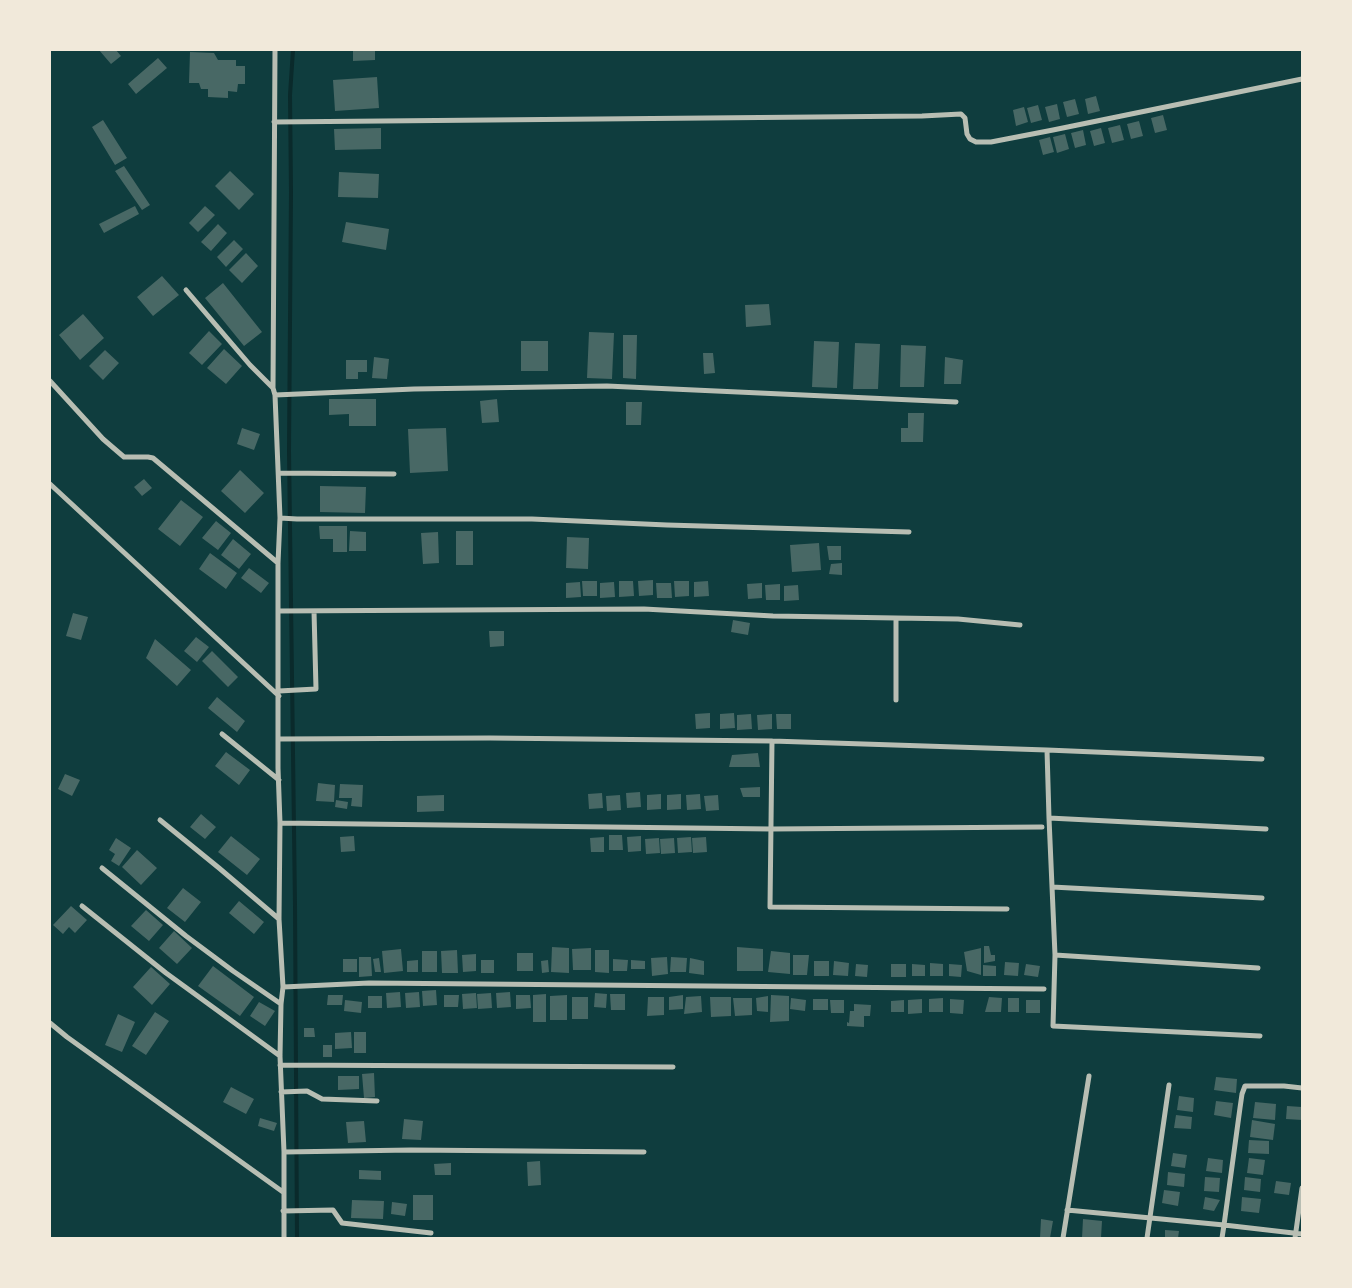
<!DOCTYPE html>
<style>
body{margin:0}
#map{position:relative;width:1352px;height:1288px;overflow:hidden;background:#0f3d3e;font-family:"PT Serif",serif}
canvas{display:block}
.frame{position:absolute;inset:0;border:51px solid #f1e9da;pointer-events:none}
</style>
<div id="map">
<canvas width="1352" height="1288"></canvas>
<div class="frame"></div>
</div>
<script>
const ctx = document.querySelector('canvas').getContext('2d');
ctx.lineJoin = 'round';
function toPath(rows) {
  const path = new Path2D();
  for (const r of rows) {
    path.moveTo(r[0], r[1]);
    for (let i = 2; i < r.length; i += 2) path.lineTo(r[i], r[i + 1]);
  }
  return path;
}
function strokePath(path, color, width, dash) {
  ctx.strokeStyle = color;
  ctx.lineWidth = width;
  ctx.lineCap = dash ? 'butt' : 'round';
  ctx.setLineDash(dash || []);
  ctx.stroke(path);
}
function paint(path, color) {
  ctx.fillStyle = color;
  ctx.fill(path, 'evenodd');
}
const stream = toPath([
 [293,50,290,95,291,192,289,451,295,905,297,1238]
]);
const building = toPath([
 [99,50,116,50,121,56,111,64],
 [353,50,375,50,375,60,353,61],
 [190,52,214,53,218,60,236,60,236,66,245,66,245,84,238,84,237,92,228,91,228,98,208,97,208,89,201,89,199,83,189,83],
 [158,58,167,68,136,94,128,84],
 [377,77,379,108,335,111,333,80],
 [1096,96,1100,111,1088,114,1085,99],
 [1075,99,1079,114,1067,117,1063,102],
 [1057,104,1060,119,1049,122,1045,107],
 [1038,105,1042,120,1031,123,1027,108],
 [1024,107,1028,122,1016,126,1013,110],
 [1163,115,1167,130,1155,133,1151,118],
 [103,120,127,158,115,165,92,127],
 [1139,121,1143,136,1131,139,1127,124],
 [1120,125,1124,140,1112,143,1108,128],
 [381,128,381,149,335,150,334,129],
 [1101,128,1105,143,1094,146,1090,131],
 [1083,130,1086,145,1075,148,1071,133],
 [1065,134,1069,149,1057,153,1053,137],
 [1050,137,1054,152,1043,155,1039,140],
 [124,166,150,205,142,210,115,171],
 [230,171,254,194,239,210,215,186],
 [339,172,379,174,378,198,338,197],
 [135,206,139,214,104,233,99,224],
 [205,206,215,215,198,232,189,223],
 [346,222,389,229,386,250,342,242],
 [218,224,227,233,211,251,201,242],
 [234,240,243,249,226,267,217,257],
 [246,253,258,266,242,283,229,270],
 [162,276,179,295,153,316,137,297],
 [223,283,262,332,244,346,205,298],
 [769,304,771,325,746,327,745,305],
 [83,314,104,338,80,360,59,335],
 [209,331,222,344,202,365,189,353],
 [589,332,614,333,612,379,587,378],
 [623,335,637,335,636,379,623,378],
 [521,341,548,341,548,371,521,371],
 [814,341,839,342,837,388,812,387],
 [855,343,880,344,878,389,853,389],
 [901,345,926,346,924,387,900,387],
 [224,349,242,366,226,384,207,368],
 [105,350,119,363,103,380,89,366],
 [703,353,713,353,715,373,704,374],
 [374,357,389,359,387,379,372,378],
 [945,357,963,360,961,384,944,384],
 [346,360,367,360,367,372,358,372,358,379,346,379],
 [329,399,376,399,376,426,349,426,349,414,329,415],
 [497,399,499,422,482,423,480,401],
 [626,402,642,402,641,425,626,425],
 [908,413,924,413,923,442,901,442,901,428,908,428],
 [242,428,260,434,254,450,237,444],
 [446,428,448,471,410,473,408,429],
 [240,470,264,493,245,513,221,491],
 [144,479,152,488,142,496,134,487],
 [320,486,366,487,365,513,320,512],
 [181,500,203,517,180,546,158,529],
 [216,521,231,533,218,550,202,538],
 [319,526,347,526,347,552,333,552,333,539,320,539],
 [350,531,366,532,366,551,349,551],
 [456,531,473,531,473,565,456,565],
 [438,532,439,563,423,564,421,533],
 [567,537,589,538,588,569,566,568],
 [233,539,251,554,239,569,221,555],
 [819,543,821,570,792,572,790,545],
 [827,546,841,546,841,560,829,560],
 [210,553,237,573,226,589,199,569],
 [842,563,842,575,829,574,831,564],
 [249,568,269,583,261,593,241,578],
 [653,580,653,595,639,596,638,581],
 [582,581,597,581,597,596,583,596],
 [619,581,633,581,634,596,619,597],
 [674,581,689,581,689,596,675,597],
 [708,581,709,596,694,597,694,582],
 [580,582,581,597,566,598,566,583],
 [614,582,615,597,600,598,600,583],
 [656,583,671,583,672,598,657,598],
 [762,583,762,598,748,599,747,584],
 [780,584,780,600,766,600,765,585],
 [798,585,799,600,784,601,784,586],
 [73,613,88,617,81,640,66,636],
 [733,620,750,623,748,635,731,632],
 [489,631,504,631,504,646,490,647],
 [196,637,209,647,197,662,184,651],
 [155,639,191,670,177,686,146,658],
 [212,651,238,677,228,687,202,661],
 [217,697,245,721,237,732,208,708],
 [710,713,710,728,696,729,695,714],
 [734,713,735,728,720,729,720,714],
 [751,714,752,729,737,730,737,715],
 [772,714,772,729,758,730,757,715],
 [776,714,791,714,791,729,777,729],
 [226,752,250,770,239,785,215,766],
 [758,753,760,767,729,767,732,755],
 [65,774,80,780,72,796,58,789],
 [318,783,335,785,334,802,316,801],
 [340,784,363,785,362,807,351,806,352,798,339,798],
 [760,787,760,797,743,797,740,788],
 [640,792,641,807,627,808,626,793],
 [602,793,603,808,589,809,588,794],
 [661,794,661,809,647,810,647,795],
 [681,794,681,809,667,810,667,795],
 [700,794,701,809,687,810,686,795],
 [444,795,444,811,417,812,417,796],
 [620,795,621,810,607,811,606,796],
 [718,795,719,810,706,811,704,796],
 [336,800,348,802,347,809,335,807],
 [201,814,216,827,205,839,190,827],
 [609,835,622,835,623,850,609,850],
 [231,836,260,859,247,875,218,852],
 [354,836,355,851,341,852,340,837],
 [641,836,641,851,628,852,627,837],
 [604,837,604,852,591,852,590,838],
 [691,837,692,852,678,853,677,838],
 [706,837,707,852,693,853,692,838],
 [116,838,131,848,119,866,111,861,115,854,109,850],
 [659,838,660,853,646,854,645,839],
 [674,838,675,853,661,854,660,839],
 [137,850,157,868,141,885,122,867],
 [183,888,201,902,185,922,167,908],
 [239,901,264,922,254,934,229,913],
 [71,906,87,920,75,933,69,927,63,934,53,925],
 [146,910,163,925,149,941,131,926],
 [174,931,192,948,177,964,159,948],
 [984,946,989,946,991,955,995,955,995,961,984,963],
 [552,947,569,948,569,973,551,972],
 [737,947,763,949,763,971,737,971],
 [591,948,591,970,573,970,572,949],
 [981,948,981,975,967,971,964,952],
 [401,949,403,971,384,973,382,951],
 [457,950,458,973,442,973,441,951],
 [595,950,609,950,609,973,595,972],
 [422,951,437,951,437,972,422,972],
 [771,951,790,953,790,974,768,972],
 [517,953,533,953,533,971,517,971],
 [476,954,476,971,463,972,462,955],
 [793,955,809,955,807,975,793,975],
 [359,957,371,957,372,976,359,977],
 [667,957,668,974,652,976,651,958],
 [671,957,687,958,686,972,670,972],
 [379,958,381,972,375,972,373,959],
 [690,958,704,961,704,975,689,973],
 [343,959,357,959,357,972,343,972],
 [613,959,628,960,627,971,613,971],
 [418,960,418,972,407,972,407,961],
 [481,960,494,960,494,973,481,973],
 [548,960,549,972,542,973,541,961],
 [631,960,645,961,645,969,631,969],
 [814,961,829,961,829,976,814,976],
 [834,961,849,963,848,976,833,975],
 [1005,962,1019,963,1018,976,1004,975],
 [930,963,943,964,943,976,930,976],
 [856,964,868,965,867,977,855,976],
 [891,964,906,964,906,977,891,977],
 [912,964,925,965,925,976,912,976],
 [949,964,962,965,961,977,949,976],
 [1026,964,1040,966,1038,977,1024,975],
 [983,965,996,966,996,976,983,976],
 [213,966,254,997,240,1016,198,986],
 [151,967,170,984,152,1005,133,987],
 [436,990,437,1005,423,1006,422,991],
 [400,992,401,1007,387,1008,386,993],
 [419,992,420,1007,406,1008,405,993],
 [510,992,511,1007,497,1008,496,993],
 [476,993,477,1008,463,1009,462,994],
 [491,993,492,1008,478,1009,477,994],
 [595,993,607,994,606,1008,594,1007],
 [546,994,546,1022,533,1022,533,995],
 [610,994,625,994,625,1010,611,1010],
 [328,995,343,995,342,1005,327,1005],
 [444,995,459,995,458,1007,444,1007],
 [516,995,530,995,531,1008,516,1009],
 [567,995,567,1020,550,1020,550,996],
 [683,995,683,1009,669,1010,669,997],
 [771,995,789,996,789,1021,770,1022],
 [368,996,382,996,382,1008,368,1008],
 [701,996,702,1012,684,1014,686,997],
 [768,996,768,1012,757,1011,756,998],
 [572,997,588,997,588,1019,572,1019],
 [648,997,664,997,664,1015,647,1016],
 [710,997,731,997,731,1016,711,1017],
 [989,997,1002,998,1001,1012,985,1012],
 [733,998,752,998,752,1015,735,1016],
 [791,998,806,1000,805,1011,790,1009],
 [943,998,943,1012,929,1012,929,999],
 [1008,998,1019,998,1019,1012,1008,1012],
 [813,999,828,999,828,1010,813,1010],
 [922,999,922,1013,908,1014,908,1000],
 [950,999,964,1000,963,1014,950,1013],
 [345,1000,362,1002,361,1013,344,1011],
 [830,1000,844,1000,844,1013,831,1013],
 [904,1000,904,1012,891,1012,891,1001],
 [1026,1000,1040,1000,1040,1013,1026,1013],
 [259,1002,275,1011,265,1026,250,1016],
 [854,1004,871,1005,870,1016,864,1016,864,1027,847,1026,847,1022,849,1023,850,1011,854,1011],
 [155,1012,169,1021,146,1055,132,1046],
 [118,1014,135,1022,122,1052,105,1045],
 [304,1028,314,1028,315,1037,304,1037],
 [351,1032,352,1048,335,1049,335,1033],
 [354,1032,366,1032,366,1053,354,1053],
 [323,1045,332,1045,332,1057,323,1057],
 [374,1073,375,1097,364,1098,362,1074],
 [338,1076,359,1076,359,1089,338,1090],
 [1216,1077,1237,1079,1236,1093,1214,1090],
 [231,1087,254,1099,246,1114,223,1102],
 [1179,1096,1194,1098,1193,1112,1177,1110],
 [1216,1101,1233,1103,1231,1118,1214,1115],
 [1255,1102,1276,1104,1275,1120,1253,1118],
 [1287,1106,1302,1107,1302,1120,1286,1119],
 [1176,1115,1192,1117,1191,1129,1174,1128],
 [260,1118,277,1123,274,1131,258,1126],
 [404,1119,423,1121,421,1140,402,1139],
 [1252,1120,1275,1124,1273,1140,1250,1137],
 [364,1121,366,1142,348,1143,346,1122],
 [1249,1140,1269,1141,1269,1154,1248,1153],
 [1173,1153,1187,1155,1185,1168,1171,1166],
 [1208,1158,1223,1160,1222,1173,1206,1171],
 [1249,1158,1265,1160,1263,1175,1247,1173],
 [540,1161,541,1185,528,1186,527,1162],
 [451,1163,451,1175,435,1175,434,1164],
 [359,1170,381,1171,381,1180,359,1179],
 [1168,1172,1185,1174,1184,1187,1167,1185],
 [1205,1177,1220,1178,1219,1192,1204,1191],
 [1245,1177,1261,1179,1260,1192,1244,1190],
 [1276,1181,1291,1183,1289,1195,1274,1193],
 [1164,1190,1180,1192,1178,1206,1162,1203],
 [413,1195,433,1195,433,1220,413,1220],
 [1205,1197,1220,1200,1214,1211,1203,1209],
 [1242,1197,1261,1199,1259,1213,1241,1211],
 [352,1200,384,1201,383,1219,351,1218],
 [392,1202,407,1204,405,1216,391,1214],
 [1041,1219,1053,1221,1050,1238,1040,1238],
 [1083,1219,1102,1221,1101,1238,1082,1238],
 [1165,1230,1179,1231,1178,1238,1165,1238]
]);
const minor = toPath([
 [275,50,273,388,275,395,280,518,278,563,278,768,280,823,279,919,283,987,281,1004,280,1056,284,1152,284,1238],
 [274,122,922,116,961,114,965,118,967,134,970,139,976,142,991,142,1053,130,1302,79],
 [186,290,250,365,273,388],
 [50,381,103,439,124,457,148,457,153,458,278,563],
 [275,395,414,389,607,386,956,402],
 [279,473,394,474],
 [50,484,279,696],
 [280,518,297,519,532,519,667,525,909,532],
 [278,611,644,609,773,616,958,619,1020,625],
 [896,618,896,700],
 [279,691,316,689,314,611],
 [222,734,279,780],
 [279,739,490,738,772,741,1047,750,1262,759],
 [772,741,770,907,1007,909],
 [1047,750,1049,818,1055,955,1053,1026,1260,1036],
 [1049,818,1266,829],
 [160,820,219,868,279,919],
 [280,823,771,829,1042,827],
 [102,868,186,936,233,971,281,1004],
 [1052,887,1262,898],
 [82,906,166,973,280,1056],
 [1055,955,1258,968],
 [283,987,369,983,1044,989],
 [50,1023,67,1037,283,1192],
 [280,1065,673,1067],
 [281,1092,307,1091,322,1099,377,1101],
 [284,1152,411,1150,644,1152],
 [1067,1210,1224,1225,1240,1108,1242,1094,1245,1086,1284,1086,1302,1088],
 [283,1211,333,1210,342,1223,431,1233],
 [1063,1238,1089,1076],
 [1147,1238,1169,1085],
 [1222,1238,1224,1225,1302,1234],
 [1295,1238,1302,1188]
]);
strokePath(stream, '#0a2a2b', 4);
paint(building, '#486865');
strokePath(minor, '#b8beb3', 5);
</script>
